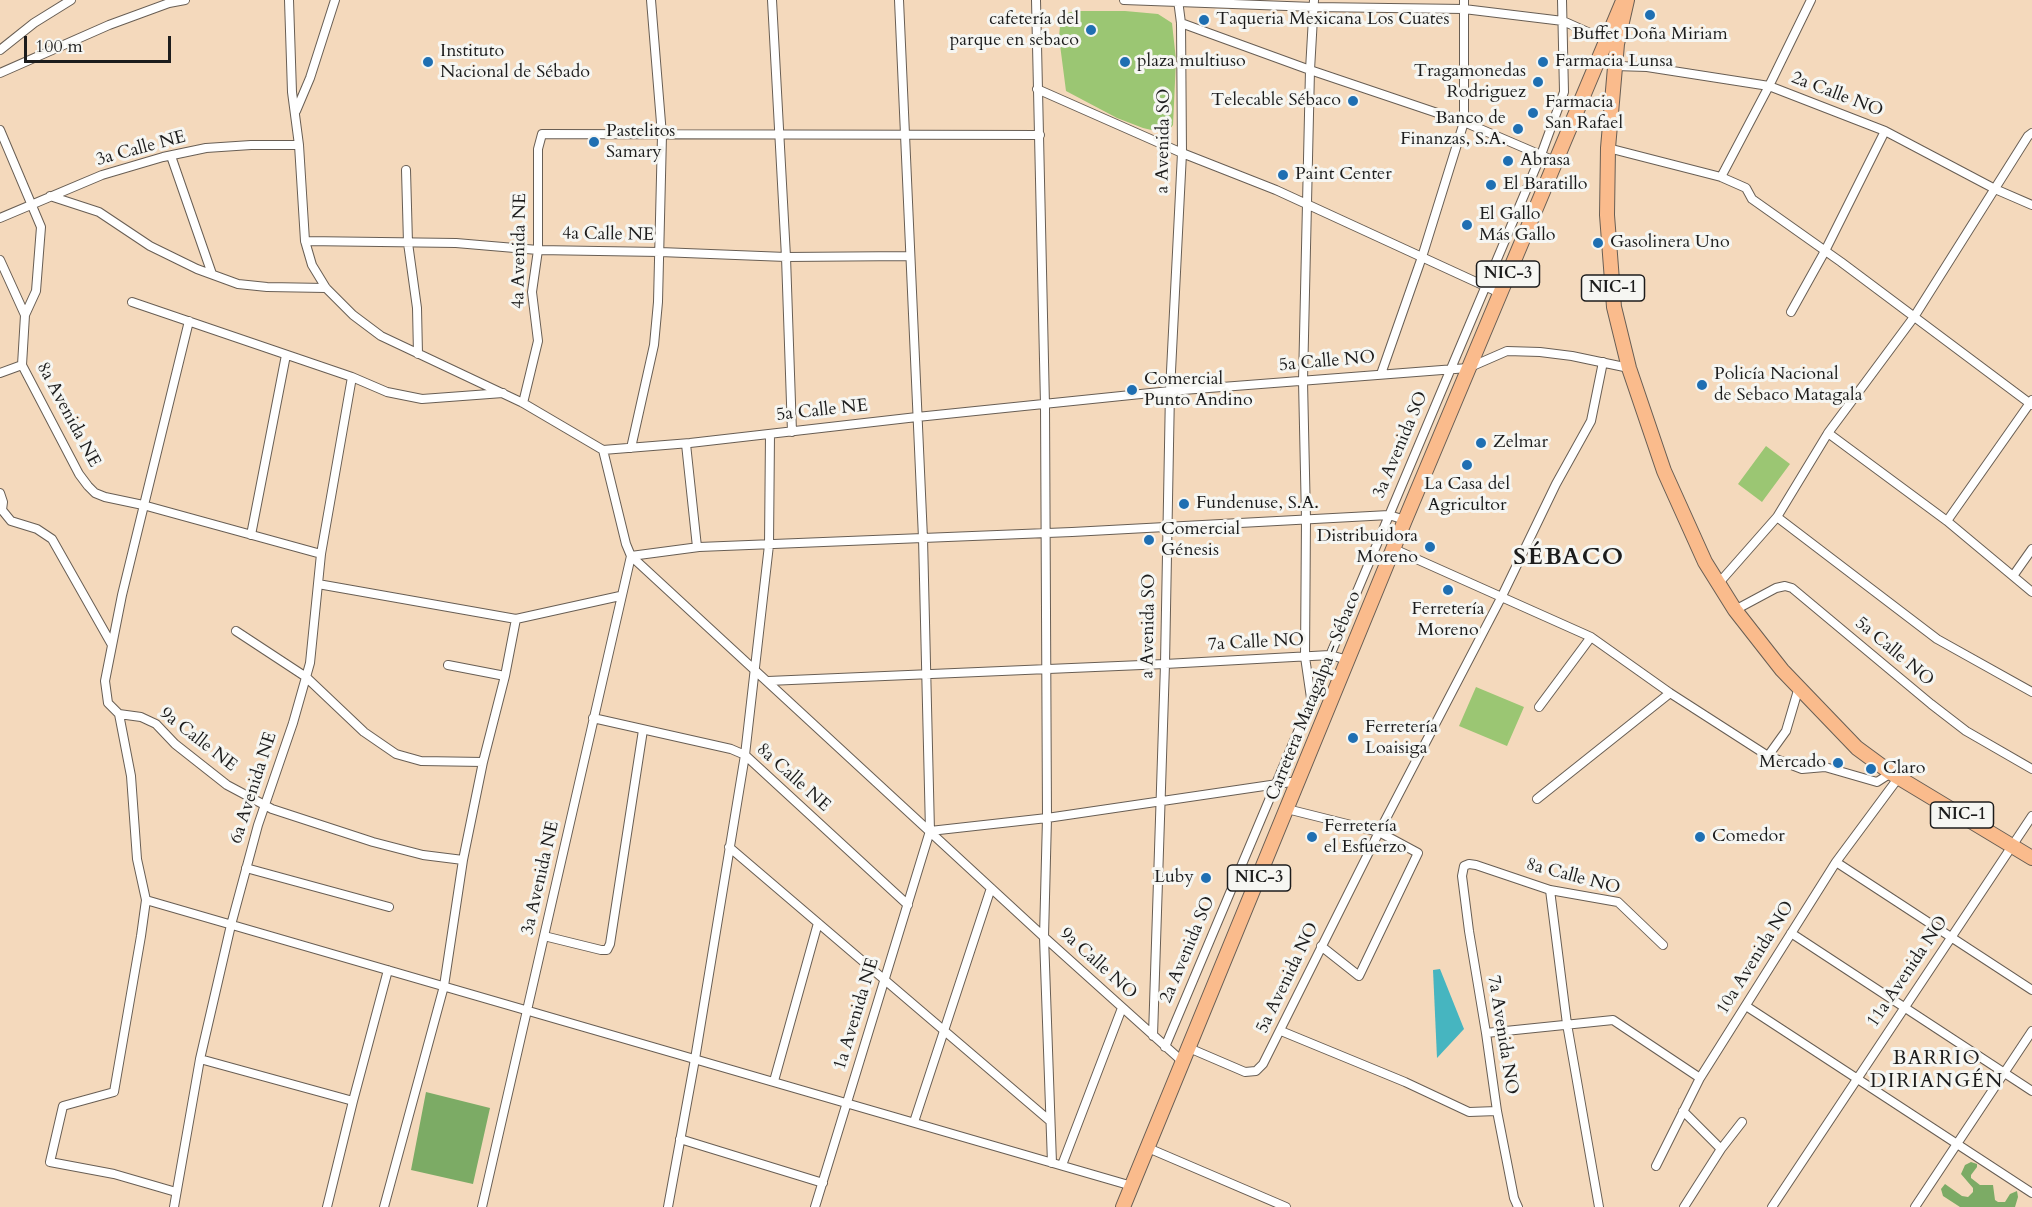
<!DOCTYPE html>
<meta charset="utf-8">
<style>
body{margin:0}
#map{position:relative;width:2032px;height:1207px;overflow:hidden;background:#f4d9bc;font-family:Cardo,serif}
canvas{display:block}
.scale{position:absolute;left:24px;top:36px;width:147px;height:27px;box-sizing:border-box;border:3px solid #1c1c1c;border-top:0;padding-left:8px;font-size:18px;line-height:21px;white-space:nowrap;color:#1c1c1c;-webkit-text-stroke:4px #f6f6f2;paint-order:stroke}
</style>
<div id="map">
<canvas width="2032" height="1207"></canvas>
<div class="scale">100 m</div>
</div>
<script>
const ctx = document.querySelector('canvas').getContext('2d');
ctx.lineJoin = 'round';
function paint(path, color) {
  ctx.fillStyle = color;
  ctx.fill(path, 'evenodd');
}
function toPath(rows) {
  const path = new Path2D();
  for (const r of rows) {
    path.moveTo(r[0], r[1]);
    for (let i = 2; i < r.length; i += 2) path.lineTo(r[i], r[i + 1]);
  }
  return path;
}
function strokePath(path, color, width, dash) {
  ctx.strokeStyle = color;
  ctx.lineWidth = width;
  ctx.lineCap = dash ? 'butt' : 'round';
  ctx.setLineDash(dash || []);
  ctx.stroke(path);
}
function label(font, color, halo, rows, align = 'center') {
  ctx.font = font + ' Cardo,serif';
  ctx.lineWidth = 6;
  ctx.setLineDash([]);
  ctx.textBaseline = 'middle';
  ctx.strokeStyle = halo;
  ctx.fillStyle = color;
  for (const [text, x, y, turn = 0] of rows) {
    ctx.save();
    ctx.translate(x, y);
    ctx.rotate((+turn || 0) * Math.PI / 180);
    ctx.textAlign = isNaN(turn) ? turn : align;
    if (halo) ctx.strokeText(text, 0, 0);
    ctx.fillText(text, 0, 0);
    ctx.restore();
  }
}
const green = toPath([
 [1074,11,1125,11,1158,14,1172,23,1176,60,1173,125,1168,131,1160,132,1143,128,1117,118,1066,91,1059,37,1061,15],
 [1766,446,1790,464,1762,502,1738,484],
 [1476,687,1524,707,1507,746,1459,726]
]);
const forest = toPath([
 [426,1092,490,1108,473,1184,411,1170],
 [1971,1162,1977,1164,1977,1167,1971,1175,1971,1178,1980,1185,1993,1185,1995,1200,1998,1202,2005,1202,2010,1194,2017,1191,2018,1197,2015,1207,1960,1207,1943,1196,1941,1189,1945,1184,1962,1196,1968,1197,1973,1192,1973,1188,1961,1174,1965,1165]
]);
const water = toPath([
 [1440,969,1464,1029,1437,1058,1433,970]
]);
const minor = toPath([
 [289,0,292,92,299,145,305,241,312,265,326,288,353,315,381,336,523,403,603,450,626,544,631,556,1044,937,1183,1062],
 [772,0,786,257,792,432],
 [1036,0,1045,405,1047,818,1044,937,1052,1163],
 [1124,0,1314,7,1464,9,1563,21,1592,34,1608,35],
 [1181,23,1310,70,1464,122,1557,162],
 [0,50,34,23,71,0],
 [1615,66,1647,67,1769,86,1885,131,1995,189,2032,205],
 [0,73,109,25,169,3,185,0],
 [1037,89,1182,153,1276,190,1500,293],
 [296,111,310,78,335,0],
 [0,130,41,227,36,291,25,315,22,365,79,474,88,486,95,493,105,497,143,505,321,554],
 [1608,148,1721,177,1746,188,1752,199,1841,262,2032,405],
 [171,156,212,274],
 [406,170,408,243,417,308,418,354],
 [1721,177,1769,86,1811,0],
 [50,196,99,212,150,246,197,269,238,284,267,287,326,288],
 [0,218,102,175,163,157,206,148,251,145,299,145],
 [305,241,456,243,538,250,660,252,786,257,910,256],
 [0,260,25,315],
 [132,302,352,377,387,392,422,399,503,393],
 [1791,312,1825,251,1885,131],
 [189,321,122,595,105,681,108,703,119,714,141,717,156,724,175,744,227,785,272,809,373,842,423,855,463,860],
 [0,373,22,365],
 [1381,374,1422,257,1464,122,1464,0],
 [523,403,538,341,532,292,538,250,538,149,542,134,1040,135],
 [1828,433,1947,521,2032,592],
 [686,444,697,547],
 [631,448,654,345,658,302,662,135,651,0],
 [603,450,690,443,917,417,1170,391,1468,368,1507,351,1540,352,1572,356,1629,368],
 [0,493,3,502,2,510,11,521,37,529,52,539,112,645],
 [1777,517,1937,639,2032,692],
 [1947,521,2032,400],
 [251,535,286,355],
 [1394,549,1591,637,1670,693,1768,756,1802,769,1825,767,1877,782,1891,773],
 [2013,576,2032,549],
 [318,584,516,619,620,596],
 [1718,584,1777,517,1828,433,1914,317,2028,136,2032,133],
 [1735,610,1776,588,1785,586,1792,588,1931,704,1966,731,2032,769],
 [236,631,306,677,364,732,396,754,421,761,483,762],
 [448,665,505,676],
 [768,681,1165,664,1330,655,1348,660],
 [1311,698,1305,657,1306,519,1303,381,1310,70,1314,0],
 [1539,707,1591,637],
 [119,714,131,776,137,859,146,900,141,936,114,1092,63,1106,50,1162,114,1174,176,1192],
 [593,718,731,749,745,755,908,905],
 [1768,756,1786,731,1799,687],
 [1537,799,1670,693],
 [1287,809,1379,832,1418,853,1359,976,1321,946],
 [930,831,1047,818,1298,781],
 [729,847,1050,1121],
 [1836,862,2032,990],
 [246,868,389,907],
 [1550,890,1567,1024,1599,1207],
 [146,900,1132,1186],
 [1791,933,2032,1091],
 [544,936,601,950,607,950,610,944,643,730],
 [1746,1006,2032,1193],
 [1281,1031,1405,1082,1469,1112,1497,1111],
 [1486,1033,1613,1020,1700,1078],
 [1153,1036,1165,664,1170,391,1182,153,1181,23,1178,0],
 [1165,1047,1541,155,1564,92,1562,0],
 [1189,1048,1245,1072,1256,1071,1263,1064,1379,832,1502,596,1556,484,1591,421,1603,362],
 [200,1059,353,1101],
 [774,1081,818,923],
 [1683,1111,1721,1149],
 [914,1122,991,888],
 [680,1139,823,1183],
 [1148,1148,1286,1207],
 [1062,1165,1122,1008],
 [1656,1166,1700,1078,1836,862,1899,777],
 [174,1207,200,1059,231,925,258,825,293,723,310,663,321,554,352,377],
 [327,1207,353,1101,388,970],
 [384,1207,444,986,463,860,483,762,505,676,516,619],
 [482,1207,631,556,699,547,1072,532,1389,515,1405,520],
 [668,1207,695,1059,745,755,769,545,770,434],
 [815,1207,930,831,923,538,899,0],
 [1518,1207,1514,1198,1497,1111,1486,1033,1469,931,1462,876,1464,866,1469,864,1476,865,1550,890,1618,902,1663,945],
 [1684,1207,1721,1149,1742,1122],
 [1772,1207,2032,816],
 [1915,1207,2032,1031]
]);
const primary = toPath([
 [1123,1207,1405,520,1623,1]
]);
const trunk = toPath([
 [1627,0,1617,44,1608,148,1607,215,1614,307,1629,368,1664,471,1705,562,1735,610,1782,670,1857,748,1891,773,2032,858]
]);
const markers = [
 [1650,15,6,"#1f6fb2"],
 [1204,20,6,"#1f6fb2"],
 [1091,30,6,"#1f6fb2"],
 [428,62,6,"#1f6fb2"],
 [1125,62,6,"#1f6fb2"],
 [1543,62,6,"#1f6fb2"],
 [1538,82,6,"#1f6fb2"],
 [1353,101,6,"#1f6fb2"],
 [1533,113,6,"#1f6fb2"],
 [1518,129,6,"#1f6fb2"],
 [594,142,6,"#1f6fb2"],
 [1508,161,6,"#1f6fb2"],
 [1283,175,6,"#1f6fb2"],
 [1491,185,6,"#1f6fb2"],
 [1467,225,6,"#1f6fb2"],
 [1598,243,6,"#1f6fb2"],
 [1702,385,6,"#1f6fb2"],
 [1132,390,6,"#1f6fb2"],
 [1481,443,6,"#1f6fb2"],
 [1467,465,6,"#1f6fb2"],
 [1184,504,6,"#1f6fb2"],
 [1149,540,6,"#1f6fb2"],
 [1430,547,6,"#1f6fb2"],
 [1448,590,6,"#1f6fb2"],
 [1353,738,6,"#1f6fb2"],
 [1838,763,6,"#1f6fb2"],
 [1871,769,6,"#1f6fb2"],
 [1312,837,6,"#1f6fb2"],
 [1700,837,6,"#1f6fb2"],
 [1206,878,6,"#1f6fb2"]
];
const shields = [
 [1508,274,63],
 [1613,288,63],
 [1962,815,63],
 [1259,878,63]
];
const shieldNames = [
 ["NIC-3",1508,274],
 ["NIC-1",1613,288],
 ["NIC-1",1962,815],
 ["NIC-3",1259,878]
];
const poiNames = [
 ["cafetería del",1079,20,"right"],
 ["parque en sebaco",1079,41,"right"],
 ["Taqueria Mexicana Los Cuates",1216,20],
 ["Buffet Doña Miriam",1650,35,"center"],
 ["Instituto",440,52],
 ["Nacional de Sébado",440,73],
 ["plaza multiuso",1137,62],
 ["Farmacia Lunsa",1555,62],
 ["Tragamonedas",1526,72,"right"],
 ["Rodriguez",1526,93,"right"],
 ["Telecable Sébaco",1341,101,"right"],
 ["Farmacia",1545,103],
 ["San Rafael",1545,124],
 ["Banco de",1506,119,"right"],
 ["Finanzas, S.A.",1506,140,"right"],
 ["Pastelitos",606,132],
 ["Samary",606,153],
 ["Abrasa",1520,161],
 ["Paint Center",1295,175],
 ["El Baratillo",1503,185],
 ["El Gallo",1479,215],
 ["Más Gallo",1479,236],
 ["Gasolinera Uno",1610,243],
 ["Policía Nacional",1714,375],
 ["de Sebaco Matagala",1714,396],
 ["Comercial",1144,380],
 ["Punto Andino",1144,401],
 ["Zelmar",1493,443],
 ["La Casa del",1467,485,"center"],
 ["Agricultor",1467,506,"center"],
 ["Fundenuse, S.A.",1196,504],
 ["Comercial",1161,530],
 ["Génesis",1161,551],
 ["Distribuidora",1418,537,"right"],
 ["Moreno",1418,558,"right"],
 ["Ferretería",1448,610,"center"],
 ["Moreno",1448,631,"center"],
 ["Ferretería",1365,728],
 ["Loaisiga",1365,749],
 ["Mercado",1826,763,"right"],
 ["Claro",1883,769],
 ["Ferretería",1324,827],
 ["el Esfuerzo",1324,848],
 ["Comedor",1712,837],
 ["Luby",1194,878,"right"]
];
const streetNames = [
 ["2a Calle NO",1837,95,21],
 ["a Avenida SO",1164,141,-89],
 ["3a Calle NE",141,149,-15],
 ["4a Calle NE",608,235,1],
 ["4a Avenida NE",520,251,-89],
 ["5a Calle NO",1327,362,-5],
 ["5a Calle NE",822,411,-6],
 ["8a Avenida NE",68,415,62],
 ["3a Avenida SO",1401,445,-67],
 ["a Avenida SO",1149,626,-89],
 ["7a Calle NO",1256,643,-3],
 ["5a Calle NO",1894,652,40],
 ["Carretera Matagalpa - Sébaco",1314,696,-68],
 ["9a Calle NE",198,740,38],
 ["8a Calle NE",793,778,42],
 ["6a Avenida NE",254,788,-72],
 ["8a Calle NO",1573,877,15],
 ["3a Avenida NE",541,878,-77],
 ["2a Avenida SO",1188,950,-67],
 ["10a Avenida NO",1756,958,-58],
 ["9a Calle NO",1098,964,42],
 ["11a Avenida NO",1908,972,-56],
 ["5a Avenida NO",1288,978,-64],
 ["1a Avenida NE",857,1014,-73],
 ["7a Avenida NO",1502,1035,81]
];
const neighbourhoodNames = [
 ["BARRIO",1937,1059],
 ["DIRIANGÉN",1937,1082]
];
const districtNames = [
 ["SÉBACO",1569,558]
];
paint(green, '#9bc673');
paint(forest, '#7cab65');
paint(water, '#46b5c0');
strokePath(minor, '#685e54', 10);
strokePath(primary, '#685e54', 16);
strokePath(trunk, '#685e54', 16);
strokePath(minor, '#fff', 8);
strokePath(primary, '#fabb8c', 14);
strokePath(trunk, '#fabb8c', 14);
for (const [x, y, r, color] of markers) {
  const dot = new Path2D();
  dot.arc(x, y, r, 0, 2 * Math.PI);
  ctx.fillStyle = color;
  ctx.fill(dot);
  strokePath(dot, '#f6f6f2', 2);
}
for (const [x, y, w] of shields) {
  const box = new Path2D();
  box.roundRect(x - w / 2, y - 13, w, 26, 4.5);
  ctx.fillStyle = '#f6f6f2';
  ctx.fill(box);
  strokePath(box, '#1c1c1c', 1.5);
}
label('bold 16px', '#1c1c1c', null, shieldNames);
label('18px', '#1c1c1c', '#f6f6f2', poiNames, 'left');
label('18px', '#1c1c1c', '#f6f6f2', streetNames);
ctx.letterSpacing = '1.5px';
label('20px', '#1c1c1c', '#f6f6f2', neighbourhoodNames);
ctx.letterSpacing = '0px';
ctx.letterSpacing = '1.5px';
label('bold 24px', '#1c1c1c', '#f6f6f2', districtNames);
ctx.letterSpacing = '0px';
</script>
